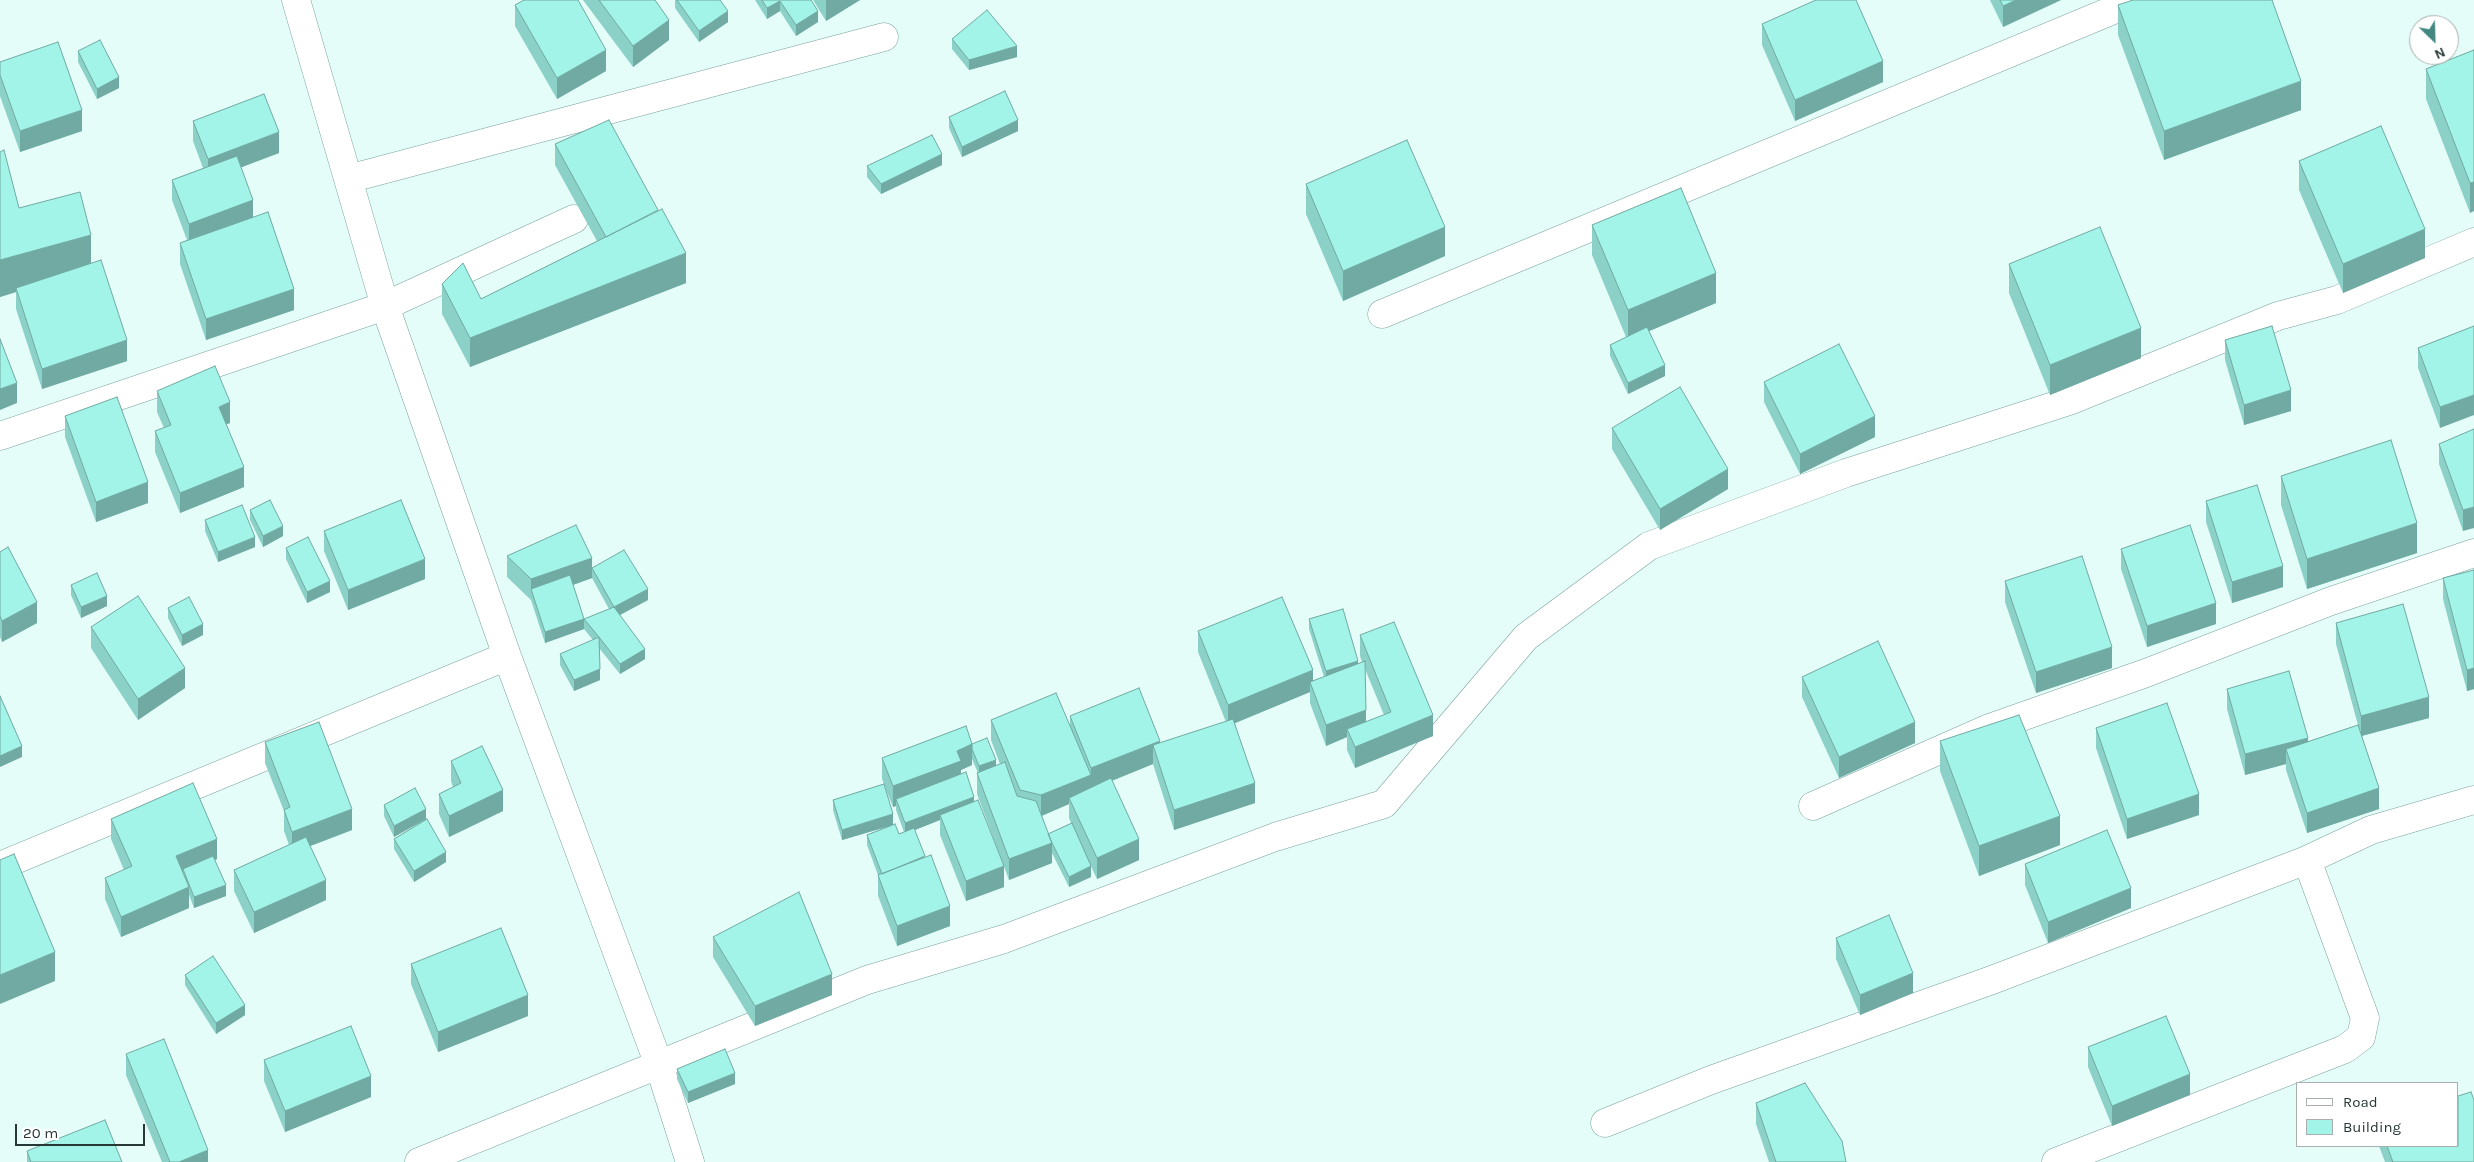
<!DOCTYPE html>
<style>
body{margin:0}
#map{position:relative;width:2474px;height:1162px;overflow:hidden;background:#e4fdf9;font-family:Karla,sans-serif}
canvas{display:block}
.legend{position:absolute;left:2296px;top:1082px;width:162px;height:65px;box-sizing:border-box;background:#fff;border:1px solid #a9afae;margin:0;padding:6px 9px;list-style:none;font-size:15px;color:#273735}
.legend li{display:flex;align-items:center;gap:10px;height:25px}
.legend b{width:25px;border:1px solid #a9afae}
.north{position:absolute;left:2409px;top:15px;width:50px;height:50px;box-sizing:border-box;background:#fff;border:1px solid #a9afae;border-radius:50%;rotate:156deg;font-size:14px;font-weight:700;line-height:20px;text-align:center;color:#273735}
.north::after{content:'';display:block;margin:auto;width:18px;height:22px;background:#438880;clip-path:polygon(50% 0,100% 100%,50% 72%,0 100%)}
.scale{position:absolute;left:15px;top:1124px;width:130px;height:22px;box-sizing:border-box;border:2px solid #273735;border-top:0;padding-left:6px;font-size:15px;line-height:18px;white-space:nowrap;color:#273735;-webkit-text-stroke:4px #fff;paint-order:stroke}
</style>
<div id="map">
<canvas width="2474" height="1162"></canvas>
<ul class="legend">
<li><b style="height:6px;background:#fff"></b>Road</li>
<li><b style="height:14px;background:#a2f3e8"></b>Building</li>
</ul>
<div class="north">N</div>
<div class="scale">20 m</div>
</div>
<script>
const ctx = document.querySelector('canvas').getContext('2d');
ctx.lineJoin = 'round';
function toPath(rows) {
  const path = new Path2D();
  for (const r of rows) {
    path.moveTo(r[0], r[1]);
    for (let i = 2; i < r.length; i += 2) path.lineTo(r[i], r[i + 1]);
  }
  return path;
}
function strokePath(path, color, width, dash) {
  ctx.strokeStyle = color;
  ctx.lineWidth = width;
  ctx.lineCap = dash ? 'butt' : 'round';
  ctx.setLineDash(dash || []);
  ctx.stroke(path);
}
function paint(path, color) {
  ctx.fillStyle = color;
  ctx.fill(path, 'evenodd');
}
const minor = toPath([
 [296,0,385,306,507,656,659,1065,690,1162],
 [348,179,884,37],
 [1382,314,2137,0],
 [0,436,385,306,574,219],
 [1813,806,1987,729,2146,673,2331,601,2474,553],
 [2307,860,2371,830,2474,800],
 [0,866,507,656],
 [1605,1123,1711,1080,1992,980,2307,860,2365,1018,2361,1037,2345,1049,2056,1162],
 [419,1162,867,980,1004,939,1275,837,1384,804,1526,637,1649,546,1846,473,2069,401,2278,316,2337,300,2474,242]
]);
const wall = toPath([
 [583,0,655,0,669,40,633,67],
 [675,0,720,0,728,22,699,42,675,8],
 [755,0,811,0,818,22,796,36,780,11,767,19],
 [813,0,860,0,826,21],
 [1990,0,2061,0,2003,27],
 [515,5,606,71,557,99,515,26],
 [2118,5,2301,110,2164,160,2118,35],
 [1762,24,1883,82,1795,121,1762,45],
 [952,39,1017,57,969,70,952,49],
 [2474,50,2470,213,2426,99,2426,69],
 [78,51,119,88,97,99,78,62],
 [0,75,82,131,20,152,0,96],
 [949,117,1018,131,962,157,949,128],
 [193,121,279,153,241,167,253,218,294,310,206,340,180,264,180,243,187,240,172,200,172,180,203,168,193,141],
 [555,144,686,283,470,367,442,314,442,284,481,299,597,241,555,165],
 [2299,161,2425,258,2343,293,2299,190],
 [942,165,881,194,867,177,867,166],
 [1306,184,1445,256,1343,301,1306,214],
 [19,208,91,263,127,361,42,389,16,309,16,292,0,297],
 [1592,225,1716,303,1649,331,1665,376,1628,394,1610,356,1610,345,1626,337,1592,255],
 [2009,264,2141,358,2050,395,2009,293],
 [2474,326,2440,428,2418,368,2418,348],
 [2225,340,2291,411,2244,425,2225,360],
 [1764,382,1875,437,1800,474,1764,402],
 [157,391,230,423,226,424,244,487,180,513,155,452,155,431,164,428,157,412],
 [65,416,148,503,96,522,65,437],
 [1612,428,1728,489,1660,530,1612,449],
 [2474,429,2463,531,2439,464,2439,444],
 [2281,476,2417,553,2307,589,2281,505],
 [2206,501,2283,587,2232,603,2206,522],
 [250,510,283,536,263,547,250,520],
 [205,520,255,547,218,562,205,531],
 [324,531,425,579,348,610,324,551],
 [286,548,330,592,307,603,286,559],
 [2121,549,2216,624,2147,647,2121,569],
 [0,552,37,623,2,642,0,637],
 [507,556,592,578,573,585,584,619,609,609,592,578,592,568,648,600,620,615,645,659,620,674,599,648,600,680,574,691,560,665,560,654,593,640,584,629,545,643,531,600,507,577],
 [2474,570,2474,689,2467,691,2443,599,2443,578],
 [2005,581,2112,668,2036,693,2005,602],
 [71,585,107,606,81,618,71,595],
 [168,608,203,635,182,646,168,618],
 [1309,619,1358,664,1362,662,1360,656,1360,635,1433,736,1355,768,1347,750,1347,737,1326,746,1310,703,1310,692,1235,723,1255,803,1174,830,1153,764,1112,781,1139,860,1097,879,1088,860,1091,877,1069,887,1052,853,1052,863,1009,880,977,794,977,773,978,773,972,759,972,765,961,770,961,774,974,802,1004,887,966,901,940,835,940,820,914,830,950,926,897,946,878,896,878,875,867,845,867,835,886,827,842,840,833,810,833,800,884,784,882,779,882,758,972,744,996,766,1000,764,991,740,991,720,1070,726,1070,716,1160,743,1226,722,1198,652,1198,631,1313,681,1324,677,1309,629],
 [1365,669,1384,715,1366,722],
 [884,785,893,807,896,806,896,810,904,832,899,834,893,825],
 [1069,804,1069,818,1071,823,1048,834,1042,816],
 [2336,623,2429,718,2362,736,2379,809,2307,833,2286,770,2286,764,2245,775,2227,709,2227,689,2308,742,2358,725,2336,644],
 [91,627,185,688,138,720,91,648],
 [1802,677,1915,743,1839,778,1802,697],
 [2096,728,2199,815,2127,839,2096,748],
 [1940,741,2060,845,1979,876,1940,771],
 [265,742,352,830,310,846,326,900,254,933,234,891,234,870,289,845,284,831,284,811,265,763],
 [451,761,503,811,449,837,439,814,439,794,453,787,451,781],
 [384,805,426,819,446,862,414,882,394,849,394,839,422,821,394,837,384,816],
 [111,819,217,859,215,860,226,896,194,908,189,895,189,908,121,937,105,899,105,878,124,870,111,839],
 [2025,864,2131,908,2048,943,2025,885],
 [713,937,832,995,755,1026,713,957],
 [1836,938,1913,993,1860,1015,1836,959],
 [411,964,528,1016,438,1052,411,984],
 [185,975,245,1015,216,1034,185,985],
 [2088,1047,2190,1095,2112,1126,2088,1067],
 [126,1054,208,1162,162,1162,126,1075],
 [264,1060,371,1097,285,1132,264,1081],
 [677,1069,735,1084,688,1103,677,1079],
 [1756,1103,1846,1162,1769,1162,1756,1124],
 [2379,1146,2458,1146,2474,1162,2385,1162],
 [27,1151,122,1162,27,1162]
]);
const shadedWall = toPath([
 [826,0,860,0,826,21],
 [2016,0,2061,0,2003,27,2003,6],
 [780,1,780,11,767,19,767,8],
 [728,11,728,22,699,42,699,31],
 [818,11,818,22,796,36,796,25],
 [669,20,669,40,633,67,633,46],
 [1017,46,1017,57,969,70,969,60],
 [606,50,606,71,557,99,557,78],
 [1883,61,1883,82,1795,121,1795,100],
 [119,77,119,88,97,99,97,89],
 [2301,81,2301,110,2164,160,2164,131],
 [82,110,82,131,20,152,20,131],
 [1018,120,1018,131,962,157,962,147],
 [279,132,279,153,208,180,208,159],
 [942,154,942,165,881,194,881,184],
 [2474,182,2474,211,2470,213,2470,183],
 [253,200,253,221,189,244,189,224],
 [1445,227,1445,256,1343,301,1343,271],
 [2425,229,2425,258,2343,293,2343,264],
 [91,235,91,272,16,288,16,292,0,297,0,260],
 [686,253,686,283,470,367,470,338],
 [1716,273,1716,303,1628,340,1628,310],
 [294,289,294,310,206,340,206,319],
 [2141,328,2141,358,2050,395,2050,365],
 [127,340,127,361,42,389,42,369],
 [1665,365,1665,376,1628,394,1628,383],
 [17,383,17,403,0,410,0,389],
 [2291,390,2291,411,2244,425,2244,405],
 [2474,395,2474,415,2440,428,2440,407],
 [230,402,230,423,219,427,219,407],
 [1875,416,1875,437,1800,474,1800,454],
 [244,467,244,487,180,513,180,493],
 [1728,469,1728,489,1660,530,1660,509],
 [148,482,148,503,96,522,96,502],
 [2474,507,2474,528,2463,531,2463,510],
 [2417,523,2417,553,2307,589,2307,559],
 [283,526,283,536,263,547,263,536],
 [255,537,255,547,218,562,218,552],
 [592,558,592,578,534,599,531,589,531,579],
 [425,559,425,579,348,610,348,590],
 [2283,566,2283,587,2232,603,2232,582],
 [330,581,330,592,307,603,307,592],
 [648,589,648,600,614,618,614,607],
 [107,596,107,606,81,618,81,607],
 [37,602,37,623,2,642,2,621],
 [2216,603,2216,624,2147,647,2147,626],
 [584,619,584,629,545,643,545,632],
 [203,624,203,635,182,646,182,635],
 [2112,647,2112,668,2036,693,2036,672],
 [645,649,645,659,620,674,620,664],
 [1358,661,1358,672,1326,681,1326,671],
 [185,668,185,688,138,720,138,699],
 [2474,668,2474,689,2467,691,2467,670],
 [600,669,600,680,574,691,574,680],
 [1313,670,1313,689,1310,682,1310,692,1228,726,1228,705],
 [2429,697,2429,718,2361,736,2361,716],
 [1366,710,1366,731,1347,729,1347,737,1326,746,1326,725],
 [1433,715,1433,736,1355,768,1355,747],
 [1915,722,1915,743,1839,778,1839,757],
 [2308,738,2308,758,2286,749,2286,764,2245,775,2245,754],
 [1160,741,1160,761,1153,745,1153,764,1091,789,1091,768],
 [972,744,972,765,961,770,961,781,896,799,896,806,893,807,893,786,957,751],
 [22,746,22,757,0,767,0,756],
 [996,760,996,771,979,777,979,766],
 [1091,775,1091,796,1069,798,1069,804,1041,816,1041,795],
 [1255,783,1255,803,1174,830,1174,810],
 [2379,788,2379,809,2307,833,2307,813],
 [503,790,503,811,449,837,449,816],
 [2199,794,2199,815,2127,839,2127,819],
 [974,797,974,808,940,815,940,820,905,834,905,823],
 [352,809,352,830,292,853,292,832],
 [426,809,426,819,394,837,394,826],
 [893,814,893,825,842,840,842,830],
 [2060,816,2060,845,1979,876,1979,846],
 [217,839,217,859,185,873,183,869,183,874,176,856],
 [1139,839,1139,860,1097,879,1097,858],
 [1052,843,1052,863,1009,880,1009,859],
 [446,852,446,862,414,882,414,871],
 [1004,866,1004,887,966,901,966,881],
 [1091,866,1091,877,1069,887,1069,877],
 [326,880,326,900,254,933,254,912],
 [226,885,226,896,194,908,194,897],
 [189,887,189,908,121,937,121,917],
 [2131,888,2131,908,2048,943,2048,922],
 [950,906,950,926,897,946,897,926],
 [55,952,55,981,0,1004,0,975],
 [1913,973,1913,993,1860,1015,1860,995],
 [832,974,832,995,755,1026,755,1006],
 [528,995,528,1016,438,1052,438,1032],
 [245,1005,245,1015,216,1034,216,1023],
 [735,1073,735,1084,688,1103,688,1092],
 [2190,1074,2190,1095,2112,1126,2112,1106],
 [371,1076,371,1097,285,1132,285,1111],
 [208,1150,208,1162,179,1162]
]);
const building = toPath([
 [524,0,578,0,606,50,557,78,515,5,524,0],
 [599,0,655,0,669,20,633,46,599,0],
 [677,0,720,0,728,11,699,31,677,0],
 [762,0,811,0,818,11,796,25,780,1,767,8,762,0],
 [1816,0,1856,0,1883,61,1795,100,1762,24,1816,0],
 [2000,0,2016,0,2003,6,2000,0],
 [2133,0,2272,0,2301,81,2164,131,2118,5,2133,0],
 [987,10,1017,46,969,60,952,39,987,10],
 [100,40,119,77,97,89,78,51,100,40],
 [58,42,82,110,20,131,0,75,0,62,58,42],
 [2474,50,2474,182,2470,183,2426,69,2474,50],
 [1005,91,1018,120,962,147,949,117,1005,91],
 [264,94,279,132,208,159,193,121,264,94],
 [609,120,658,210,606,237,555,144,609,120],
 [2381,126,2425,229,2343,264,2299,161,2381,126],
 [932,135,942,154,881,184,867,166,932,135],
 [1407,140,1445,227,1343,271,1306,184,1407,140],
 [4,150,19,208,80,192,91,235,0,260,0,152,4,150],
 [237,156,253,200,189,224,172,180,237,156],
 [1681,188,1716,273,1628,310,1592,225,1681,188],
 [662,209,686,253,470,338,442,284,463,263,481,299,662,209],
 [268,212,294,289,206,319,180,243,268,212],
 [2100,227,2141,328,2050,365,2009,264,2100,227],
 [101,260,127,340,42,369,16,288,101,260],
 [2272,326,2291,390,2244,405,2225,340,2272,326],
 [2474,326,2474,395,2440,407,2418,348,2474,326],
 [1647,327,1665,365,1628,383,1610,345,1647,327],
 [0,339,17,383,0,389,0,339],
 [1839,344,1875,416,1800,454,1764,382,1839,344],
 [215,366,230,402,219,407,244,467,180,493,155,431,171,425,157,391,215,366],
 [1680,387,1728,469,1660,509,1612,428,1680,387],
 [117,397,148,482,96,502,65,416,117,397],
 [2474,429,2474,507,2463,510,2439,444,2474,429],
 [2391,440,2417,523,2307,559,2281,476,2391,440],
 [2257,485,2283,566,2232,582,2206,501,2257,485],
 [270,500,283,526,263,536,250,510,270,500],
 [401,500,425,559,348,590,324,531,401,500],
 [242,505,255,537,218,552,205,520,242,505],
 [576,525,592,558,531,579,507,556,576,525],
 [2190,525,2216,603,2147,626,2121,549,2190,525],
 [308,537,330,581,307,592,286,548,308,537],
 [8,547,37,602,2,621,0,616,0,552,8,547],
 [624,550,648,589,614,607,592,568,624,550],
 [2082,556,2112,647,2036,672,2005,581,2082,556],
 [2474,570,2474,668,2467,670,2443,578,2474,570],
 [97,573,107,596,81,607,71,585,97,573],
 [570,575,584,619,545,632,531,589,570,575],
 [138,596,185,668,138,699,91,627,138,596],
 [189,597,203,624,182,635,168,608,189,597],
 [1282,597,1313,670,1228,705,1198,631,1282,597],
 [2403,604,2429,697,2361,716,2336,623,2403,604],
 [614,607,645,649,620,664,599,637,600,669,574,680,560,654,599,637,584,619,614,607],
 [1343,609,1358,661,1326,671,1309,619,1343,609],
 [1394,622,1433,715,1355,747,1347,729,1391,712,1360,635,1394,622],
 [1878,641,1915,722,1839,757,1802,677,1878,641],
 [1365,661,1366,710,1326,725,1310,682,1365,661],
 [2289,671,2308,738,2245,754,2227,689,2289,671],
 [1139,688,1160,741,1091,768,1070,716,1139,688],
 [1056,693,1091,775,1041,795,1020,790,991,720,1056,693],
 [0,696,22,746,0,756,0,696],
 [2167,703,2199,794,2127,819,2096,728,2167,703],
 [2019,715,2060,816,1979,846,1940,741,2019,715],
 [1233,719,1255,783,1174,810,1153,745,1233,719],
 [319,722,352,809,292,832,284,810,290,807,265,742,319,722],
 [2358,725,2379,788,2307,813,2286,749,2358,725],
 [966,726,972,744,957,751,961,761,893,786,882,758,966,726],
 [987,738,996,760,979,766,972,749,972,744,987,738],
 [482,746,503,790,449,816,439,794,461,783,451,761,482,746],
 [1005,762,1017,796,1036,801,1052,843,1009,859,977,773,1005,762],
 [966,772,974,797,905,823,896,799,966,772],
 [1111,778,1139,839,1097,858,1069,798,1111,778],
 [193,783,217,839,176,856,189,887,121,917,105,878,132,866,111,819,193,783],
 [884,784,893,814,842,830,833,800,884,784],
 [415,788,426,809,394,826,384,805,415,788],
 [978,800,1004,866,966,881,940,815,978,800],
 [427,819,446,852,414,871,394,839,427,819],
 [1072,823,1091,866,1069,877,1051,841,1048,834,1072,823],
 [895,824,899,834,914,828,925,856,882,874,867,835,895,824],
 [2107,830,2131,888,2048,922,2025,864,2107,830],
 [306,837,326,880,254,912,234,870,306,837],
 [14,854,55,952,0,975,0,860,14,854],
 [931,855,950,906,897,926,878,875,931,855],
 [213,856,226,885,194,897,183,869,213,856],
 [799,892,832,974,755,1006,713,937,799,892],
 [1889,915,1913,973,1860,995,1836,938,1889,915],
 [501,928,528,995,438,1032,411,964,501,928],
 [213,956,245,1005,216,1023,185,975,213,956],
 [2166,1016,2190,1074,2112,1106,2088,1047,2166,1016],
 [351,1026,371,1076,285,1111,264,1060,351,1026],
 [164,1039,208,1150,179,1162,170,1162,126,1054,164,1039],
 [725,1049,735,1073,688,1092,677,1069,725,1049],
 [1805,1083,1842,1141,1846,1162,1776,1162,1756,1103,1805,1083],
 [2471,1092,2474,1100,2474,1162,2393,1162,2387,1146,2458,1146,2458,1096,2471,1092],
 [105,1120,122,1162,31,1162,27,1151,105,1120]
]);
strokePath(minor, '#7aa29c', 29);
strokePath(minor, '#fff', 28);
paint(wall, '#8bd1c8');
paint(shadedWall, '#71aaa2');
paint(building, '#a2f3e8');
strokePath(building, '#71aaa2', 1);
</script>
